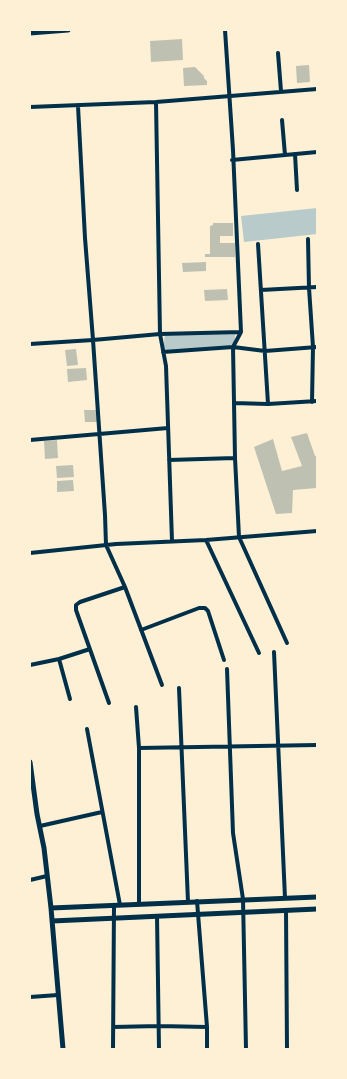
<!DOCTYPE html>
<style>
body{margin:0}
#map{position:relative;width:347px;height:1079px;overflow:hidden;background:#fdf0d5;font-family:"DejaVu Sans",sans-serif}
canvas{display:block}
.frame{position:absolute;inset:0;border:31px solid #fdf0d5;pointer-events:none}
</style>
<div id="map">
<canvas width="347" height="1079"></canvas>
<div class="frame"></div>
</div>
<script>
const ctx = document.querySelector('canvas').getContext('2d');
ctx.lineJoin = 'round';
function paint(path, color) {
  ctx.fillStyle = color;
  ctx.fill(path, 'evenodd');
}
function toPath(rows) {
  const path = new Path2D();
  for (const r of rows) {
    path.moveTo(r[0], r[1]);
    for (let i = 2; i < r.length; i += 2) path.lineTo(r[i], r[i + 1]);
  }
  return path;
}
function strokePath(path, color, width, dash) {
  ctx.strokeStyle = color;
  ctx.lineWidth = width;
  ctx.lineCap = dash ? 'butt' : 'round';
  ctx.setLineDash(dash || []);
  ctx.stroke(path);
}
const green = toPath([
 [317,208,317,234,244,242,241,216],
 [236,332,233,347,163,352,165,333]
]);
const building = toPath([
 [182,39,183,60,151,62,150,41],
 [309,65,310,82,297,83,296,66],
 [195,67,204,76,204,78,207,81,207,85,184,86,183,68],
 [213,223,233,223,233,236,220,236,220,243,235,243,235,257,205,257,205,254,210,254,210,226,213,225],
 [206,262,206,271,183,272,182,263],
 [227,289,228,300,205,301,204,290],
 [76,349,78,365,67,366,65,350],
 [86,368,87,380,68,382,67,369],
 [84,410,97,410,98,422,85,422],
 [307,433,315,456,317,456,317,488,293,490,292,513,276,514,254,447,273,439,282,471,302,466,291,437],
 [57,440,58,458,45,459,44,441],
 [73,465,74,477,57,478,56,466],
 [73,480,74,491,57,492,57,481]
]);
const minor = toPath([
 [225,30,233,150,241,332,233,347,235,458,239,537,287,643],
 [278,53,281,91],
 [156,102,160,334,166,366,172,541],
 [78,106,85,238,93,340,105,515,106,545,125,587,162,685],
 [30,107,156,102,317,89],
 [282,120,285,155],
 [295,154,297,190],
 [232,160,317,152],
 [308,239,309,288,313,347,312,402],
 [258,244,268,404],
 [261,290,317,287],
 [30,344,93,340,160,334,241,332],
 [163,352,233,347,265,351,317,347],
 [234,403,268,404,317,401],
 [30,440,168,428],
 [169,460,235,458],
 [206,540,259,653],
 [30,553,116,544,206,540,317,531],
 [141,630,199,608,205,608,208,611,224,660],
 [274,652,285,898],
 [59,659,70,699],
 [30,665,59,659,90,649],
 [227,669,233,833,243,899,246,1049],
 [179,688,188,902],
 [109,703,76,610,76,605,80,602,125,587],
 [136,707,139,748,139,904],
 [87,729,120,905],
 [139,748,317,745],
 [40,826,102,812],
 [30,880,47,876],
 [197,901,207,1027,207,1049],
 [286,910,287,1049],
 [157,916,159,1049],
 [30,997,58,995],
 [113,1027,159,1026,207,1027],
 [113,1049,114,905]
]);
const tertiary = toPath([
 [30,33,68,30],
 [30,762,37,814,44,848,51,908,63,1049],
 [51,908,317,897],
 [52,921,317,909]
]);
paint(green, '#b9caca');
paint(building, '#bec0b2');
strokePath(minor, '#003049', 4);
strokePath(tertiary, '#003049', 5);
</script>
